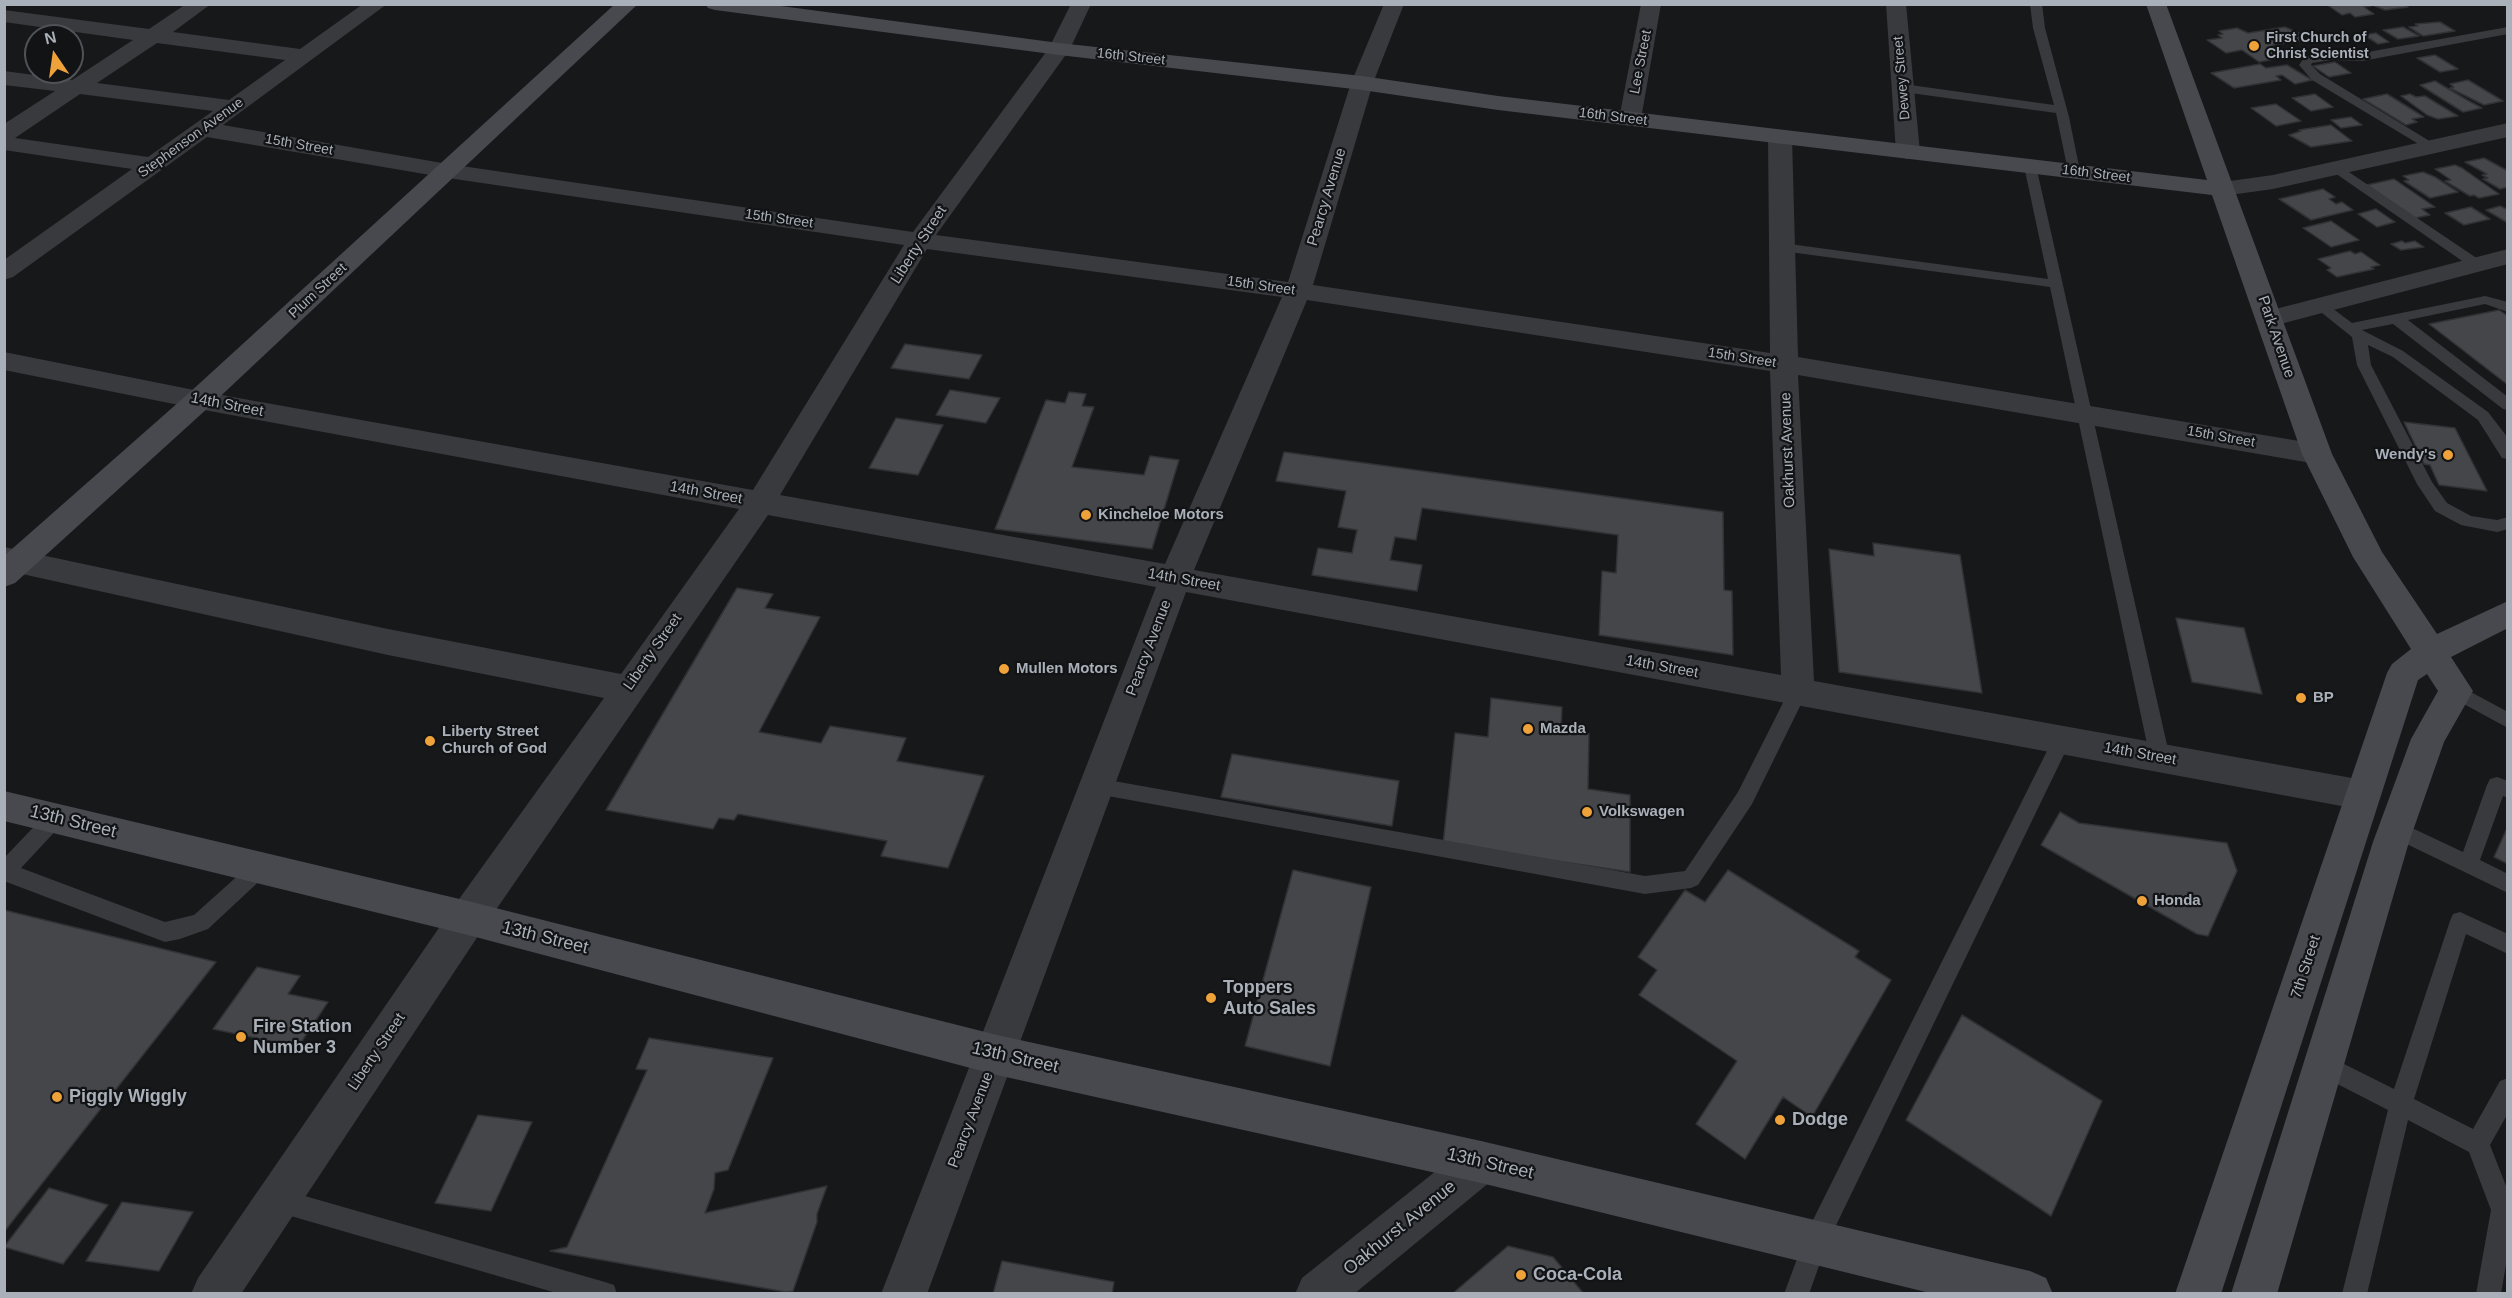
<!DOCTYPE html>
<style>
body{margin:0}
#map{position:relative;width:2512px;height:1298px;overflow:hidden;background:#17181a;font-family:Helvetica,sans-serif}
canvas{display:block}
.frame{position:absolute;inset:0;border:6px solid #aab0b9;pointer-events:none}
.north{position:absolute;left:24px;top:24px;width:60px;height:60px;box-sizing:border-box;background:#121315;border:2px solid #4f5257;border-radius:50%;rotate:347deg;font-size:16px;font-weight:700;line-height:24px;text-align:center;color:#aab0b9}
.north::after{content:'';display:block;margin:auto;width:21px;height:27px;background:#efa23a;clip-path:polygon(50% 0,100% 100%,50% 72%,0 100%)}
</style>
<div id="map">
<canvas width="2512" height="1298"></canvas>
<div class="frame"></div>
<div class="north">N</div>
</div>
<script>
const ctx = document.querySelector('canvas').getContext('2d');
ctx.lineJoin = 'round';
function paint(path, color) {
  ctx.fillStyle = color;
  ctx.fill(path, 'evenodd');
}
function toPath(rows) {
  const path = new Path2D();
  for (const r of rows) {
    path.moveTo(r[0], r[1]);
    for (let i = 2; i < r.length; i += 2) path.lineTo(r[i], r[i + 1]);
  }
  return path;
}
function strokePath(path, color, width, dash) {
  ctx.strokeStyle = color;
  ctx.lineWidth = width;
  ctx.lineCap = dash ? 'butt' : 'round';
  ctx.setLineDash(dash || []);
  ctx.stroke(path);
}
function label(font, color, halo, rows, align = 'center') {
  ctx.font = font + ' Helvetica,sans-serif';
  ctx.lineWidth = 4.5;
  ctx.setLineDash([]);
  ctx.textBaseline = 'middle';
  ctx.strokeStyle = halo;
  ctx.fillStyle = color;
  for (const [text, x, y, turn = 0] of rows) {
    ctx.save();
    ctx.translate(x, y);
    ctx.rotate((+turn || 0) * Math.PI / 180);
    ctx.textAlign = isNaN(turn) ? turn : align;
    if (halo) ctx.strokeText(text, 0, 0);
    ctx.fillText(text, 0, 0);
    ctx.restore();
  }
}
const building = toPath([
 [2326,4,2368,4,2371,6,2364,7,2374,14,2355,17,2350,13,2342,15,2326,4],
 [2370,4,2404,4,2408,7,2385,10,2370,4],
 [2440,22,2455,31,2423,36,2409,27,2418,26,2415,24,2440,22],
 [2285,27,2303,35,2299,36,2305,40,2273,45,2276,51,2285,57,2259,62,2242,50,2226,53,2207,40,2222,38,2218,35,2223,34,2219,31,2237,28,2248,33,2285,27],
 [2403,27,2419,36,2398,39,2383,30,2403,27],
 [2376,33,2389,42,2378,44,2364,35,2376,33],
 [2435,55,2458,69,2440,72,2417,58,2435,55],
 [2335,62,2351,73,2329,77,2313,66,2335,62],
 [2260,64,2266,68,2287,65,2312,80,2295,84,2282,75,2276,76,2281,80,2234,88,2211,73,2260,64],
 [2468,80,2503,101,2484,105,2450,88,2454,87,2450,84,2468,80],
 [2435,81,2469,101,2482,108,2463,112,2420,85,2435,81],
 [2315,94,2333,107,2311,111,2292,98,2315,94],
 [2387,94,2424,117,2412,119,2417,122,2406,125,2363,99,2387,94],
 [2410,94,2416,97,2425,96,2458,116,2438,119,2427,115,2401,96,2410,94],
 [2276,104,2301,121,2276,126,2251,108,2276,104],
 [2351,117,2362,125,2341,128,2331,120,2351,117],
 [2331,125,2352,141,2311,147,2289,135,2301,131,2299,130,2331,125],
 [2484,158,2508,171,2508,187,2500,189,2483,179,2488,178,2482,175,2487,174,2465,162,2484,158],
 [2455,165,2462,168,2499,194,2479,198,2474,195,2470,196,2445,181,2451,180,2435,169,2455,165],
 [2423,172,2435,177,2458,192,2430,198,2404,181,2409,180,2403,176,2423,172],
 [2394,179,2435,207,2422,209,2430,215,2415,218,2367,185,2394,179],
 [2323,189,2335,197,2329,199,2336,204,2342,202,2353,210,2311,220,2279,199,2323,189],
 [2500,206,2508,210,2508,223,2486,210,2500,206],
 [2471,207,2490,219,2464,225,2445,213,2471,207],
 [2376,209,2395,222,2377,227,2358,214,2376,209],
 [2331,221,2359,240,2331,247,2303,228,2331,221],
 [2402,241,2405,243,2415,241,2424,247,2401,250,2391,244,2402,241],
 [2350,251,2355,254,2361,252,2380,265,2371,267,2374,269,2337,277,2327,270,2331,268,2318,259,2350,251],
 [2499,310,2508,316,2508,385,2429,324,2499,310],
 [905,344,982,355,969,379,891,368,905,344],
 [950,390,1000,398,986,423,936,415,950,390],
 [1069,392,1086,394,1082,406,1094,407,1072,467,1144,475,1150,456,1179,460,1152,549,995,529,1046,400,1065,403,1069,392],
 [896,418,943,425,918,475,869,468,896,418],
 [2404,422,2455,428,2487,491,2439,485,2430,465,2424,464,2404,422],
 [1284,452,1723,512,1724,590,1732,591,1733,655,1599,635,1602,571,1616,573,1618,535,1422,508,1416,540,1395,537,1390,560,1422,565,1417,591,1312,575,1318,548,1352,553,1357,530,1338,527,1346,491,1276,481,1284,452],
 [1873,543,1960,555,1982,693,1839,672,1829,549,1874,556,1873,543],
 [737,588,773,594,765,608,820,617,759,732,821,743,830,726,906,738,897,761,984,776,948,868,881,856,887,841,738,814,734,820,719,818,713,829,606,810,737,588],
 [2176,618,2244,628,2262,694,2192,682,2176,618],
 [1491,698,1562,707,1561,730,1589,734,1588,789,1630,795,1630,872,1443,844,1455,733,1488,737,1491,698],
 [1232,754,1399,781,1392,826,1221,797,1232,754],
 [2060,812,2079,823,2227,843,2237,871,2208,936,2197,934,2041,845,2060,812],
 [2508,826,2508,864,2494,857,2508,826],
 [1293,870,1371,887,1330,1066,1245,1046,1293,870],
 [1728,870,1859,951,1855,957,1891,980,1812,1117,1783,1097,1745,1159,1696,1124,1737,1061,1639,995,1657,970,1638,957,1685,890,1705,902,1728,870],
 [4,910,216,962,4,1232,4,910],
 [257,967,300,976,288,994,328,1002,298,1047,213,1029,257,967],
 [1962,1015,2102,1101,2051,1216,1906,1120,1962,1015],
 [649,1038,773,1058,728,1170,715,1173,714,1189,705,1213,827,1186,817,1214,817,1222,793,1291,786,1292,550,1251,567,1247,647,1070,636,1069,649,1038],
 [478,1115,532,1122,491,1211,435,1203,478,1115],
 [49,1188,108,1205,63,1264,4,1247,49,1188],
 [122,1202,193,1212,159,1271,86,1261,122,1202],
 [1508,1246,1553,1257,1584,1294,1452,1294,1508,1246],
 [1002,1261,1114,1282,1112,1294,993,1294,1002,1261]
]);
const lane = toPath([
 [2030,4,2042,4,2045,28,2069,117,2080,171,2079,174,2074,175,2068,171,2056,113,1903,92,1897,88,1903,84,2054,105,2033,28,2030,4],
 [2508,27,2508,34,2362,61,2332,60,2312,63,2311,65,2320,74,2436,145,2438,148,2436,151,2432,152,2312,80,2299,65,2304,58,2308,56,2332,52,2362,53,2508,27],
 [2030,162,2036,166,2170,758,2167,764,2160,766,2153,764,2150,758,2050,287,1782,251,1775,247,1782,243,2048,279,2024,166,2030,162],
 [2337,164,2481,261,2483,264,2481,267,2471,267,2332,171,2331,168,2337,164],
 [2485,296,2508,302,2508,312,2485,304,2408,320,2508,397,2508,410,2503,409,2393,324,2362,330,2403,351,2488,412,2508,438,2508,459,2502,458,2478,420,2393,357,2368,345,2371,365,2432,482,2447,503,2471,516,2497,520,2508,517,2508,529,2497,532,2461,525,2435,511,2417,484,2357,365,2352,337,2312,305,2314,302,2324,302,2352,323,2485,296],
 [2456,684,2508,712,2508,728,2449,696,2447,691,2449,686,2456,684],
 [1798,685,1805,687,1807,692,1752,804,1698,885,1691,888,1645,894,1097,794,1090,792,1087,786,1090,780,1097,778,1645,876,1685,871,1738,792,1791,687,1798,685],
 [2062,732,2069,735,2071,740,1826,1246,1809,1294,1784,1294,1807,1232,2055,735,2062,732],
 [2497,777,2508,781,2508,798,2503,796,2480,860,2508,874,2508,893,2388,835,2385,829,2388,823,2395,820,2463,852,2487,785,2490,779,2497,777],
 [55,810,62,812,65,818,62,824,21,868,165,922,194,915,253,862,260,859,267,862,270,868,267,874,208,929,180,939,165,942,4,881,4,858,48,812,55,810],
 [2460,912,2508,934,2508,954,2466,934,2414,1099,2473,1129,2500,1081,2508,1078,2508,1113,2490,1145,2508,1191,2508,1253,2501,1294,2476,1294,2491,1210,2469,1152,2408,1120,2367,1294,2342,1294,2388,1110,2316,1073,2313,1065,2316,1057,2324,1054,2394,1089,2450,921,2453,914,2460,912],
 [277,1188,605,1282,614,1285,617,1294,560,1294,277,1212,269,1208,265,1200,269,1192,277,1188]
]);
const street = toPath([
 [186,4,211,4,173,32,300,49,363,4,387,4,223,125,448,164,913,232,1049,48,1071,4,1091,4,1070,49,936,235,1288,282,1351,83,1384,4,1404,4,1373,83,1313,285,1770,353,1768,137,1772,132,1780,130,1788,132,1792,137,1798,357,2317,444,2327,447,2332,454,2327,461,2317,464,1798,375,1814,681,2363,780,2376,784,2381,795,2376,806,2363,810,1186,592,927,1294,881,1294,1156,587,768,515,482,930,241,1294,191,1294,198,1278,454,906,604,698,388,655,4,570,4,547,388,629,621,674,739,509,199,409,4,370,4,352,199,391,753,490,904,245,448,178,207,137,13,277,4,280,4,260,132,169,4,150,4,124,55,91,4,85,4,71,72,80,133,40,4,22,4,10,149,29,186,4],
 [157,43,285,60,229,100,97,83,157,43],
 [80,94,213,111,148,157,15,138,80,94],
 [927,249,1282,297,1165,564,780,495,927,249],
 [1307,300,1770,371,1781,675,1194,570,1307,300],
 [1641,4,1661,4,1641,119,1638,124,1630,126,1622,124,1619,119,1641,4],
 [1886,4,1906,4,1920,152,1916,157,1908,159,1900,157,1896,152,1886,4],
 [2508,123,2508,137,2273,189,2223,196,2214,194,2211,189,2214,184,2223,182,2273,175,2508,123],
 [2508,249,2508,264,2269,327,2260,325,2256,319,2260,313,2508,249],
 [1481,1141,1496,1147,1502,1162,1496,1177,1354,1294,1295,1294,1302,1278,1466,1147,1481,1141]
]);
const secondary = toPath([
 [615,4,638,4,209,407,15,583,4,587,4,556,189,393,615,4],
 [705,4,766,4,1059,43,1362,76,1498,96,2207,180,2146,4,2166,4,2332,454,2382,552,2437,634,2508,601,2508,628,2451,657,2473,691,2444,742,2409,842,2277,1294,2231,1294,2373,842,2411,739,2438,691,2427,674,2418,680,2221,1294,2175,1294,2387,673,2392,664,2411,649,2353,557,2302,454,2212,195,1498,110,1362,90,1059,55,715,10,708,8,705,4],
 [4,791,468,901,997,1035,1481,1141,2030,1271,2046,1278,2053,1294,1934,1294,1481,1183,997,1075,468,935,4,821,4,791]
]);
const markers = [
 [2254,46,6,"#efa23a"],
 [2448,455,6,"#efa23a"],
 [1086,515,6,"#efa23a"],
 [1004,669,6,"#efa23a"],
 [2301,698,6,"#efa23a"],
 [1528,729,6,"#efa23a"],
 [430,741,6,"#efa23a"],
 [1587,812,6,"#efa23a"],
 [2142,901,6,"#efa23a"],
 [1211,998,6,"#efa23a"],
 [241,1037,6,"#efa23a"],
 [57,1097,6,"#efa23a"],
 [1780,1120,6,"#efa23a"],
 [1521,1275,6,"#efa23a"]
];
const farPoinames = [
 ["First Church of",2266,38],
 ["Christ Scientist",2266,54]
];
const farStreetnames = [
 ["16th Street",1131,57,6],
 ["Lee Street",1641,62,-79],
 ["Dewey Street",1902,78,-95],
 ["16th Street",1613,117,7],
 ["Stephenson Avenue",191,138,-36],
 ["15th Street",299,145,10],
 ["16th Street",2096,174,7],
 ["15th Street",779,219,8],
 ["15th Street",1261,286,8],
 ["Plum Street",318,291,-43],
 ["15th Street",1742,358,9],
 ["15th Street",2221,437,10]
];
const streetNames = [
 ["Pearcy Avenue",1327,197,-73],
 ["Liberty Street",919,245,-57],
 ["Park Avenue",2276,337,71],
 ["14th Street",227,405,11],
 ["Oakhurst Avenue",1788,450,-92],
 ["14th Street",706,493,10],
 ["14th Street",1184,580,10],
 ["Pearcy Avenue",1149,648,-69],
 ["Liberty Street",653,652,-55],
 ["14th Street",1662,667,10],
 ["14th Street",2140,754,10],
 ["7th Street",2306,967,-72],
 ["Liberty Street",377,1052,-56],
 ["Pearcy Avenue",971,1120,-69]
];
const poiNames = [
 ["Wendy's",2436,455,"right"],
 ["Kincheloe Motors",1098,515],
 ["Mullen Motors",1016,669],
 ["BP",2313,698],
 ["Mazda",1540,729],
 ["Liberty Street",442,732],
 ["Church of God",442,749],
 ["Volkswagen",1599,812],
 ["Honda",2154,901]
];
const nearStreetnames = [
 ["13th Street",73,822,14],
 ["13th Street",545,938,14],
 ["13th Street",1015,1058,13],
 ["13th Street",1490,1164,13],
 ["Oakhurst Avenue",1400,1228,-39]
];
const nearPoinames = [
 ["Toppers",1223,988],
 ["Auto Sales",1223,1009],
 ["Fire Station",253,1027],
 ["Number 3",253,1048],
 ["Piggly Wiggly",69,1097],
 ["Dodge",1792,1120],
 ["Coca-Cola",1533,1275]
];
paint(building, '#444649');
strokePath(building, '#313235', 1.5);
paint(lane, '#383a3e');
paint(street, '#383a3e');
paint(secondary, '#47494e');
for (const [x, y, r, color] of markers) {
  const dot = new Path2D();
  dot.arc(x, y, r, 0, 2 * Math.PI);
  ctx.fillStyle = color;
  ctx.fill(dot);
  strokePath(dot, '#121315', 2);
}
label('bold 14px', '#aab0b9', '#121315', farPoinames, 'left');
label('14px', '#aab0b9', '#121315', farStreetnames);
label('15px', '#aab0b9', '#121315', streetNames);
label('bold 15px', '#aab0b9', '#121315', poiNames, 'left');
label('18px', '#aab0b9', '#121315', nearStreetnames);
label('bold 18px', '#aab0b9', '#121315', nearPoinames, 'left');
</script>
